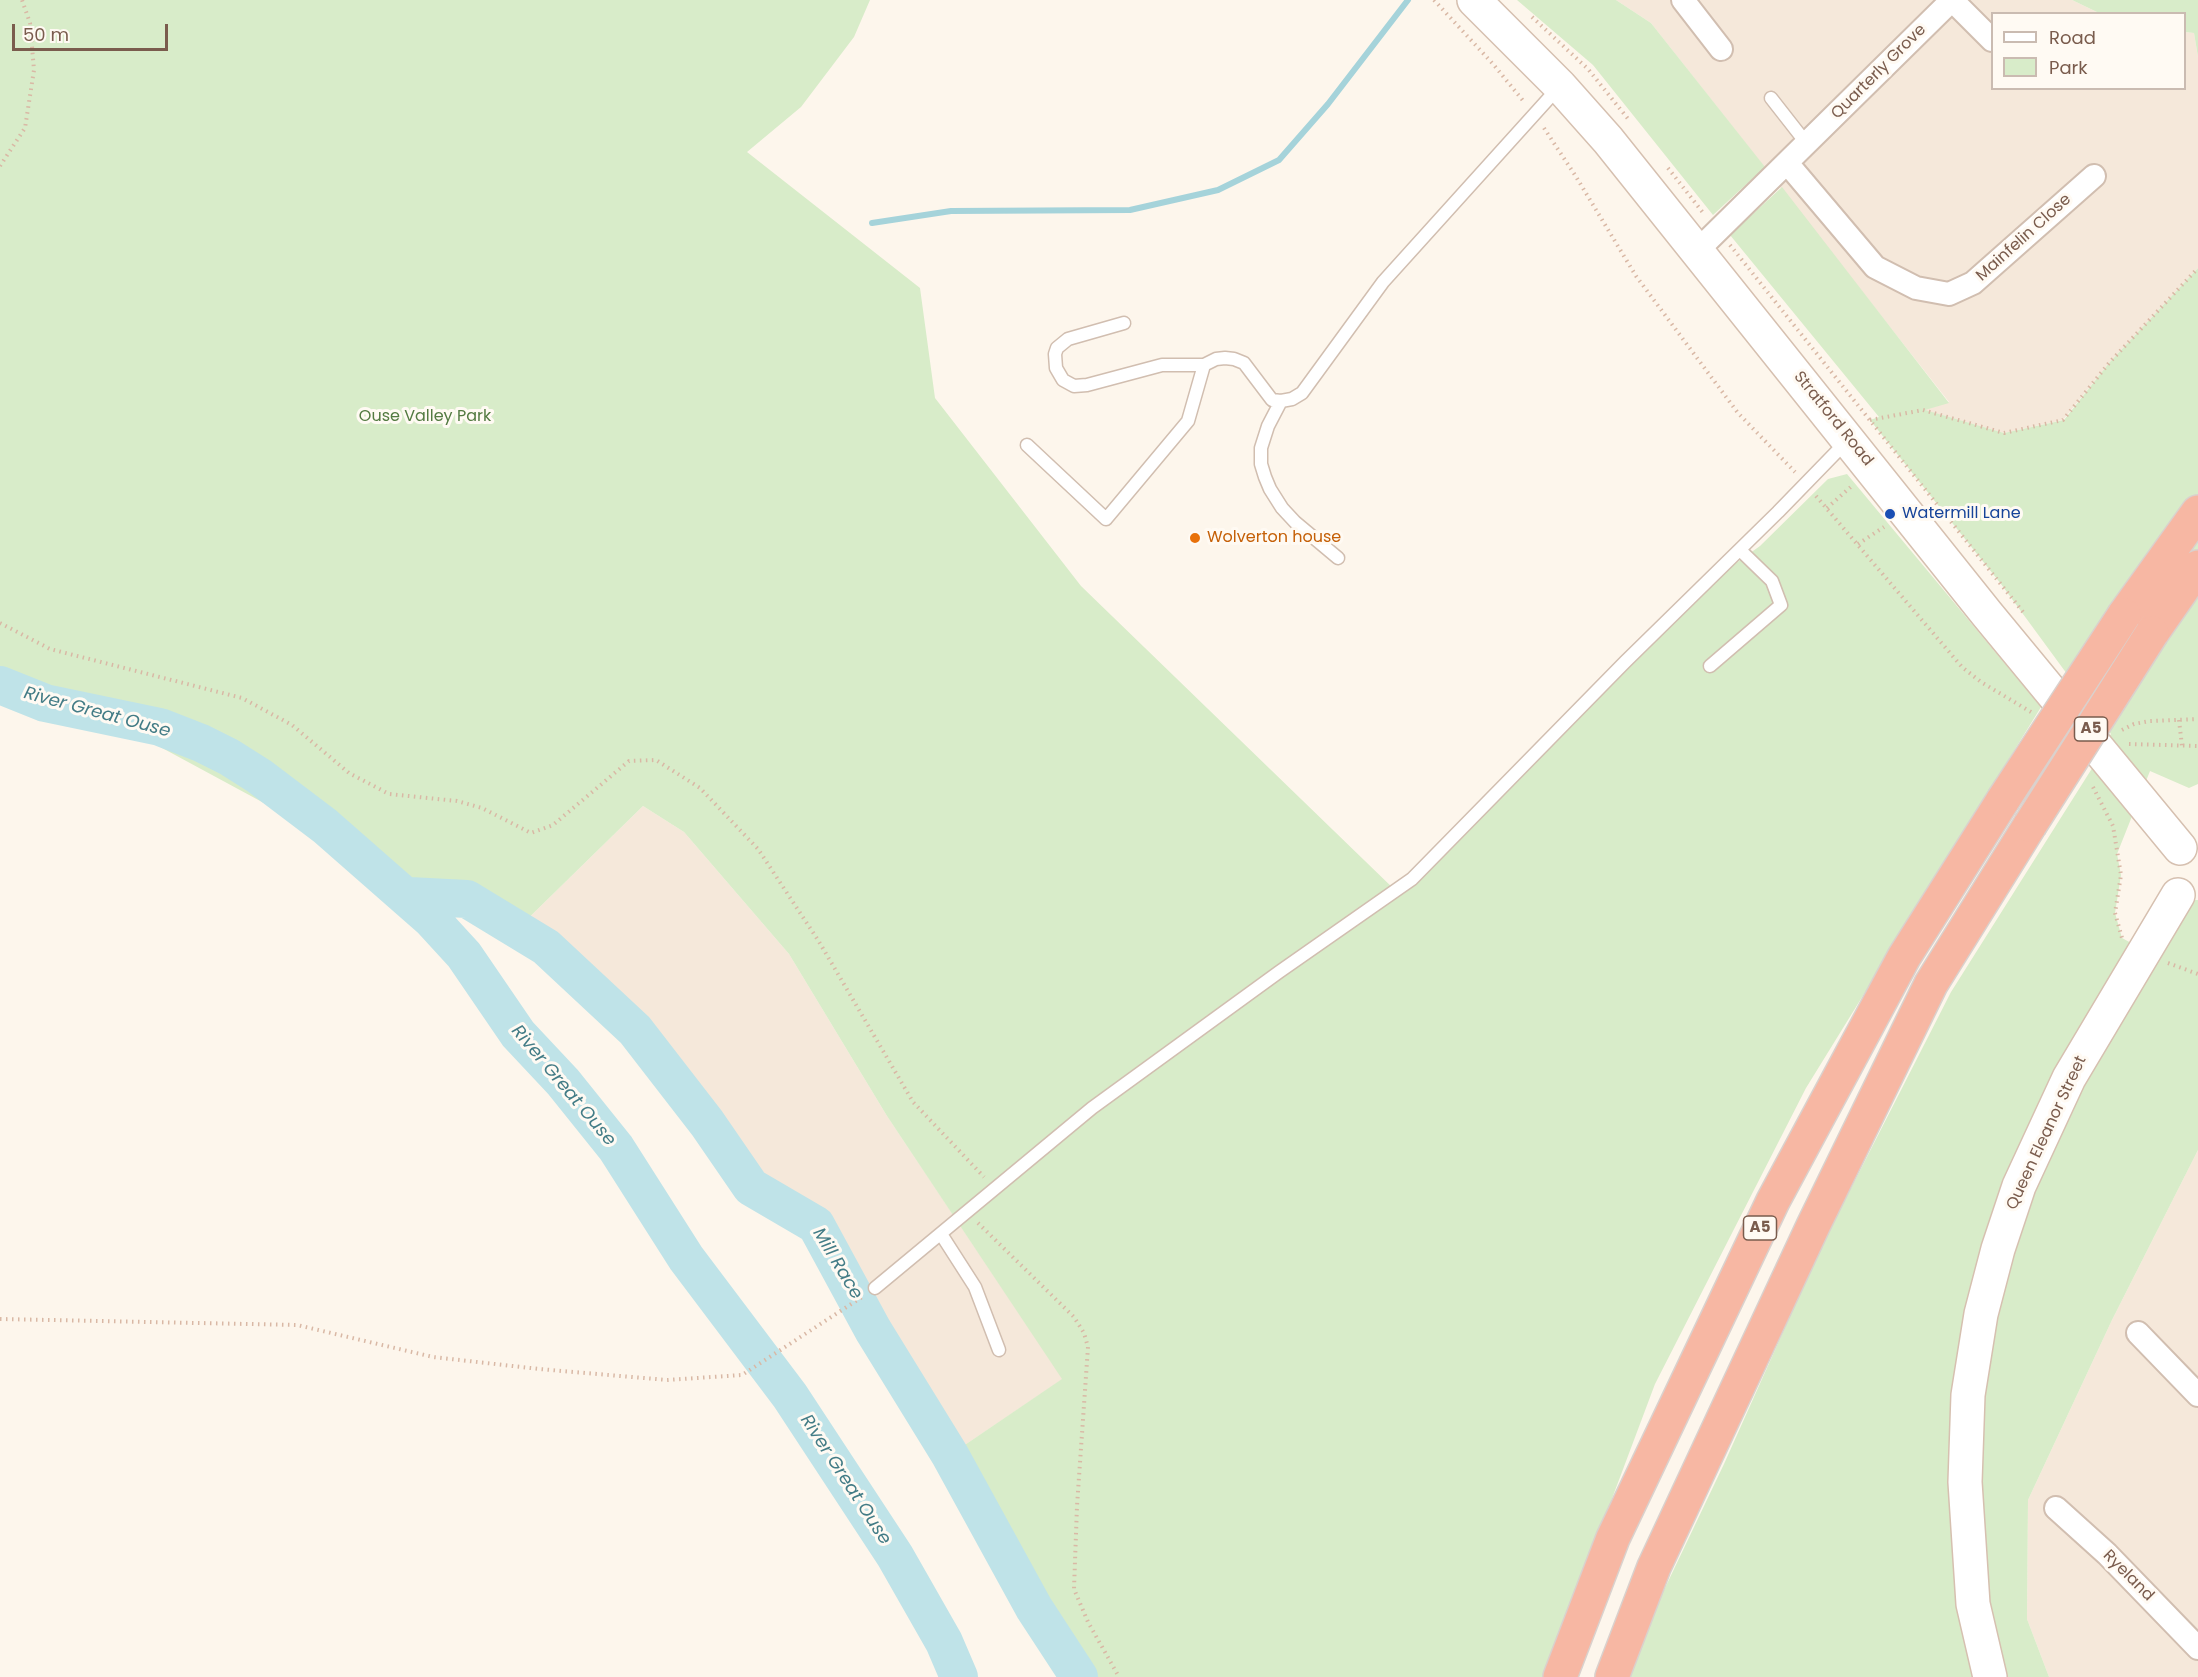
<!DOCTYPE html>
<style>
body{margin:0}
#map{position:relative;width:2198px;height:1677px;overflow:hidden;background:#fdf6ec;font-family:Poppins,sans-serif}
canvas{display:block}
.legend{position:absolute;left:1991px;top:12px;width:195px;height:78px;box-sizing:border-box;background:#fffaf3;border:2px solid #cabbb1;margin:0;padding:8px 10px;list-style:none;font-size:18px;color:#7a5c4d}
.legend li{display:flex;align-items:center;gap:12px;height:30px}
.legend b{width:30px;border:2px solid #cabbb1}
.scale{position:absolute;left:12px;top:24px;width:156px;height:27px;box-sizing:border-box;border:3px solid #7a5c4d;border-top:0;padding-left:8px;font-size:18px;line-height:21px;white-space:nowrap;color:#7a5c4d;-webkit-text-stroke:4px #fffaf3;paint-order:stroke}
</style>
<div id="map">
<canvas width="2198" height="1677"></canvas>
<ul class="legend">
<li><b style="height:8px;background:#fff"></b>Road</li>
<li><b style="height:16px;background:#d8ecc9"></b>Park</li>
</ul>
<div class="scale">50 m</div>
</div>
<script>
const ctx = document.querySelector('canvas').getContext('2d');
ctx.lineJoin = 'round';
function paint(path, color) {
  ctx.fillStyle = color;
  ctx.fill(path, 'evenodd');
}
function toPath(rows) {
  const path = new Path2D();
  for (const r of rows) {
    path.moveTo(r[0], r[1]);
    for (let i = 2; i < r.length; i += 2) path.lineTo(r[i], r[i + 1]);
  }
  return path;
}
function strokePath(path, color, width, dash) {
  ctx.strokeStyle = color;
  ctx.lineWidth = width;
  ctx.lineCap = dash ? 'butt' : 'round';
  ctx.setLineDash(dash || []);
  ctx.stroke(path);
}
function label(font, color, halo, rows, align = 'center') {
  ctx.font = font + ' Poppins,sans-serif';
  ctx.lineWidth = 6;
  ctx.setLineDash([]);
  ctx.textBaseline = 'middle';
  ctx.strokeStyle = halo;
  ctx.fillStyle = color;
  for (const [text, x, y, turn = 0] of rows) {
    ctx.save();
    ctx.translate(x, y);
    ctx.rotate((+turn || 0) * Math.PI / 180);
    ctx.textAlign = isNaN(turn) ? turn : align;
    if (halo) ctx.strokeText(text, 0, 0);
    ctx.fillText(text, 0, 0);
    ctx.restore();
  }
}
const residential = toPath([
 [1616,0,2072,0,2099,13,1992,14,1992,88,2184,88,2185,32,2194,33,2198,57,2198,268,2109,363,2063,420,2004,433,1923,410,1949,402,1651,23],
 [643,806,684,832,789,954,887,1116,1063,1379,950,1455,873,1330,816,1225,751,1187,707,1123,635,1030,556,962,504,942],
 [2198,1150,2198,1677,2049,1677,2027,1619,2028,1500,2112,1320]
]);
const green = toPath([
 [0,0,870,0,854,37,801,107,747,152,920,288,935,398,1081,586,1396,891,1701,588,1760,546,1828,479,1847,474,2041,707,1806,1088,1655,1384,1545,1677,1079,1677,1034,1608,950,1455,1062,1379,887,1116,789,954,684,832,643,806,504,942,460,909,77,702,0,666],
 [1517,0,1616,0,1651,23,1765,167,1713,215,1593,65],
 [2072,0,2198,0,2198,57,2194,33,2185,32,2184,14,2099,13],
 [1782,187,1949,403,1925,410,2004,433,2064,420,2109,363,2198,268,2198,784,2189,788,2150,771,2117,854,2121,875,2115,913,2122,938,2144,950,2188,900,2198,900,2198,1150,2112,1320,2028,1500,2027,1619,2049,1677,1628,1677,1644,1632,1724,1464,1821,1247,1951,992,2108,743,2106,740,2111,734,2001,584,1870,420,1879,417,1730,235]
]);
const stream = toPath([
 [872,223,951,211,1130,210,1218,190,1279,160,1328,104,1408,0]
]);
const river = toPath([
 [0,685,45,703,160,727,201,743,229,757,259,776,325,826,431,919,464,955,518,1034,563,1082,616,1148,686,1258,790,1396,895,1556,944,1642,959,1677],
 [409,896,467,899,546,947,635,1030,707,1123,751,1187,816,1225,873,1330,950,1455,1034,1608,1079,1677]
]);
const path = toPath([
 [1434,0,1493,64,1525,103],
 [1532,17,1588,69,1629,120],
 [1544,128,1575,175,1636,276,1738,413,1795,472],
 [0,166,25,128,34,70,30,23,22,0],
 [1668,168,1704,214],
 [1730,245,2023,612],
 [1870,420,1923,410,2004,433,2063,420,2109,363,2198,268],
 [1816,496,1962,667,1981,682,2031,712],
 [1827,508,1853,485],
 [1858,544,1884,527],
 [0,623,50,649,242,698,292,725,349,773,389,794,457,801,482,808,531,833,553,825,629,761,656,760,700,788,758,849,818,940,913,1102,984,1177],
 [2179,720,2182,746],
 [2122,730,2134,724,2150,721,2198,719],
 [2129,744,2198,746],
 [2093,787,2113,826,2121,875,2115,913,2122,938],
 [2168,963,2198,974],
 [978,1223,1074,1317,1084,1333,1088,1347,1077,1506,1074,1589,1088,1622,1119,1677],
 [0,1319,297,1325,433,1357,539,1369,667,1380,742,1375,862,1297]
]);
const lane = toPath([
 [1771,98,1807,144],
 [1124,323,1068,339,1057,348,1055,354,1056,368,1063,380,1074,386,1087,385,1162,365,1204,365],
 [1281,401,1268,426,1261,448,1261,464,1265,477,1270,489,1282,508,1295,522,1338,558],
 [1027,445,1106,519,1188,421,1204,365,1216,359,1225,358,1234,359,1244,363,1272,400,1281,401,1292,399,1302,393,1383,282,1559,87],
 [1710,666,1781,605,1772,581,1740,550],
 [941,1234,975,1287,999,1350],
 [875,1288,1092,1108,1279,972,1412,879,1625,662,1778,512,1848,440]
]);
const street = toPath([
 [1683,0,1721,49],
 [1952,0,1992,40],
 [1787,163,1875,267,1916,288,1949,294,1973,283,2094,176],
 [1697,251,1952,0],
 [2138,1333,2198,1395],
 [2056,1508,2107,1554,2198,1648]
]);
const secondary = toPath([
 [1474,0,1560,86,1608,140,1987,614,2180,848],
 [1990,1677,1973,1604,1965,1482,1968,1395,1981,1314,1998,1249,2019,1186,2069,1078,2178,895]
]);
const highway = toPath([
 [2124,615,2198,512],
 [2152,633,2198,567],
 [1560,1677,1613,1538,1773,1201,1904,957,2003,800],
 [1612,1677,1654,1567,1813,1226,1931,984,2030,825]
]);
const highwayBridge = toPath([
 [2003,800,2124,615],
 [2030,825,2152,633]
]);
const markers = [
 [1890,514,6,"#1a4fb4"],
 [1195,538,6,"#e8710a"]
];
const shields = [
 [2091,729,33],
 [1760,1228,33]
];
const shieldNames = [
 ["A5",2091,729],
 ["A5",1760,1228]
];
const streetNames = [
 ["Quarterly Grove",1879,72,-45],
 ["Mainfelin Close",2024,238,-42],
 ["Stratford Road",1833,419,51],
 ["Queen Eleanor Street",2047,1133,-65],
 ["Ryeland",2128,1576,45]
];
const parkNames = [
 ["Ouse Valley Park",425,417]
];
const transitNames = [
 ["Watermill Lane",1902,514]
];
const foodNames = [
 ["Wolverton house",1207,538]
];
const waterNames = [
 ["River Great Ouse",97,713,15],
 ["River Great Ouse",563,1086,50],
 ["Mill Race",837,1264,59],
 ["River Great Ouse",845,1480,57]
];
paint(residential, '#f5e8da');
paint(green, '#d8ecc9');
strokePath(stream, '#a5d3da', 6);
strokePath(river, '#bfe3e8', 38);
strokePath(lane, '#d1beb0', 15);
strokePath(street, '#d1beb0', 26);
strokePath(secondary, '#d6c0b0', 36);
strokePath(highway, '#dad1cd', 36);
strokePath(path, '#d9b8a5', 4, [1.5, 4.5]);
strokePath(lane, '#fff', 12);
strokePath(street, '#fff', 22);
strokePath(secondary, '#fff', 33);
strokePath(highway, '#f7b7a3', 33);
strokePath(highwayBridge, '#dad1cd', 36, []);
strokePath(highwayBridge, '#f7b7a3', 33);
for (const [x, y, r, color] of markers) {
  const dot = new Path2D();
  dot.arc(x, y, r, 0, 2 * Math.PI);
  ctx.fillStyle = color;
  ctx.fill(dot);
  strokePath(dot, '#fffaf3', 2);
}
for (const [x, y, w] of shields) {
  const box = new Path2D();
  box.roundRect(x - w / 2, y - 12, w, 24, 4.5);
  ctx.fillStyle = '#fffaf3';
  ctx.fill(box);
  strokePath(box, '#7a5c4d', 1.5);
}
label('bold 15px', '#7a5c4d', null, shieldNames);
label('16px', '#7a5c4d', '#fffaf3', streetNames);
label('16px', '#537a41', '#fffaf3', parkNames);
label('16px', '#164399', '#fffaf3', transitNames, 'left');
label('16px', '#c56008', '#fffaf3', foodNames, 'left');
label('italic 18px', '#437c86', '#fffaf3', waterNames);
</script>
